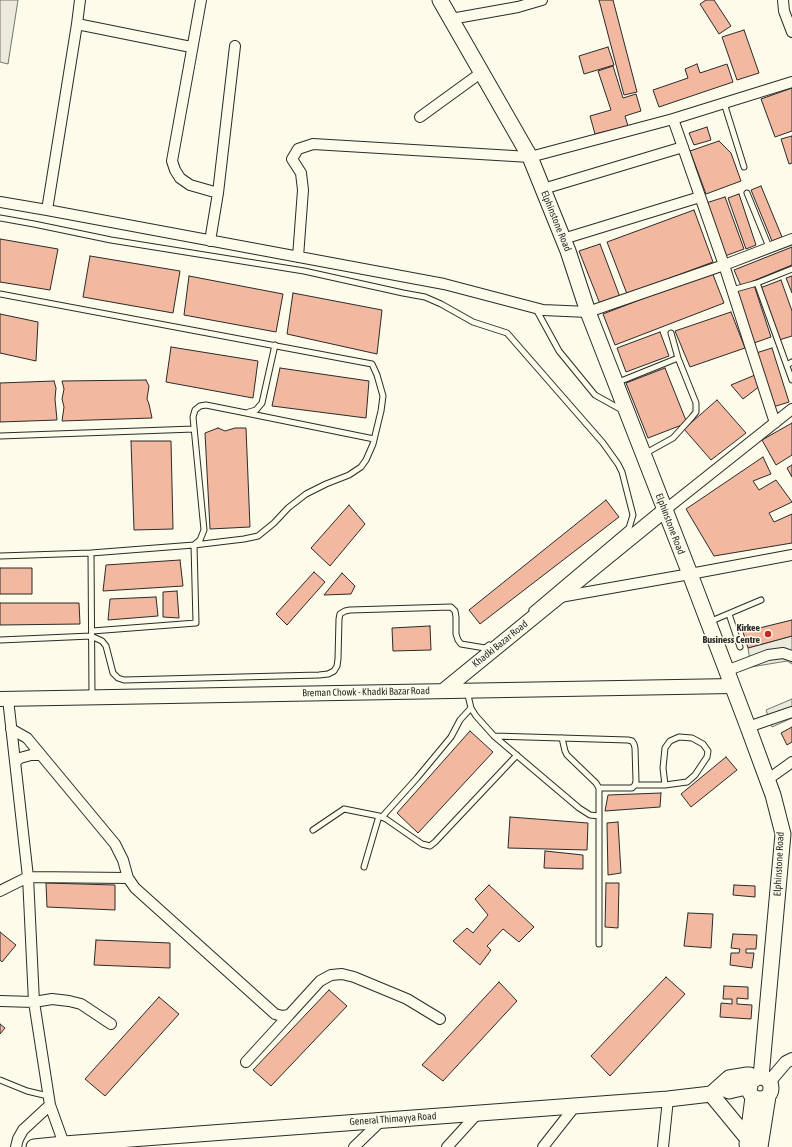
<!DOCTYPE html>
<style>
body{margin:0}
canvas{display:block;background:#fdfbea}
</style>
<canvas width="792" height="1147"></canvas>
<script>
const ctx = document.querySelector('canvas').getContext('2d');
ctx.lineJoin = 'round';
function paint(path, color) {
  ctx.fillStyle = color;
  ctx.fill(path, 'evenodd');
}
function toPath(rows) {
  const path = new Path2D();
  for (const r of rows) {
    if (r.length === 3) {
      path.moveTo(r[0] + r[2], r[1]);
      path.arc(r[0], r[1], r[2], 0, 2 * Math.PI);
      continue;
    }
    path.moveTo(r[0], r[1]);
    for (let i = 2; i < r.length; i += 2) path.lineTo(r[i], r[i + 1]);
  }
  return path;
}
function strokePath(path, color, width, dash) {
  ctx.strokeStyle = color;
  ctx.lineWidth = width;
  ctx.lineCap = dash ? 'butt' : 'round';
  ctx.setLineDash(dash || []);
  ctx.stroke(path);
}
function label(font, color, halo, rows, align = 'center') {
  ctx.font = font + ' "Asap Condensed",sans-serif';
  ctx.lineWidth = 3;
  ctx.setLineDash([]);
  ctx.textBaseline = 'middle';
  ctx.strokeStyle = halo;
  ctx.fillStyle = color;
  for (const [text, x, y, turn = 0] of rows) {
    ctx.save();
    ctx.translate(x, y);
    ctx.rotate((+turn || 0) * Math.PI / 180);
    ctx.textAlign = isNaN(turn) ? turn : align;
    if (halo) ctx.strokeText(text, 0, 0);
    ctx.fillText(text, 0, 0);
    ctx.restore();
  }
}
const green = toPath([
 [0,0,18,0,8,64,0,62,0,0]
]);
const parking = toPath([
 [792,636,792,664,787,661,751,667,748,648,792,636],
 [792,699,792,718,772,727,766,710,792,699]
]);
const building = toPath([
 [599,0,613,0,637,92,624,95,599,0],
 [706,0,714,0,731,26,719,34,700,4,706,0],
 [744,30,759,73,737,80,722,37,744,30],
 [608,47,614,65,584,74,579,56,608,47],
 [697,64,700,73,727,64,733,82,659,107,653,90,688,78,685,69,697,64],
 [613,66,623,98,636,94,641,111,625,116,628,126,595,134,590,116,611,110,598,71,613,66],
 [792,88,792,131,775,137,761,99,792,88],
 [707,127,711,140,694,145,689,133,707,127],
 [792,136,792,163,789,164,781,139,792,136],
 [719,141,731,153,741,181,706,194,690,151,719,141],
 [761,186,782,237,772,241,751,190,761,186],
 [739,194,756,245,746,249,728,198,739,194],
 [725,197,744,249,725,256,706,203,725,197],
 [694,210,713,262,627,294,607,242,694,210],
 [0,239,58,249,50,290,0,282,0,239],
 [600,244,620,297,600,304,579,251,600,244],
 [792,247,792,265,741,286,734,270,792,247],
 [90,256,180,271,173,313,83,297,90,256],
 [712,272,724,303,615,345,603,314,712,272],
 [189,276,283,294,276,332,184,315,189,276],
 [792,276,792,293,786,278,792,276],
 [781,280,792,311,792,336,779,340,760,288,781,280],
 [754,285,771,337,754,343,737,291,754,285],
 [293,293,382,310,377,354,287,334,293,293],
 [731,312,745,348,690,367,675,331,731,312],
 [0,314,38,322,36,361,0,353,0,314],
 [660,332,669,356,626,372,617,348,660,332],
 [171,347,258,361,253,398,166,382,171,347],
 [772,348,789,402,773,407,756,353,772,348],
 [280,368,369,381,366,418,272,406,280,368],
 [665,368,687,423,648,438,626,383,665,368],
 [755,375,760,386,743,399,731,385,755,375],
 [146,380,149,386,147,399,149,404,152,418,62,421,64,407,62,399,64,389,62,381,146,380],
 [54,381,56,388,55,399,57,420,0,422,0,383,54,381],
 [717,400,746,433,711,460,684,429,717,400],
 [792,423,792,455,776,465,762,440,792,423],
 [218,428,225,431,235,428,246,428,250,527,210,529,205,433,218,428],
 [131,441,171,441,173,529,134,530,131,441],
 [763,457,771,474,753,481,759,490,776,480,792,502,769,513,774,522,792,514,792,543,714,556,686,509,763,457],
 [792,465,792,477,787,468,792,465],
 [606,500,619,517,480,624,469,610,606,500],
 [349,505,365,524,330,566,311,548,349,505],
 [180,560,183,586,103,591,106,565,180,560],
 [0,568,32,568,32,594,0,594,0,568],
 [314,572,325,582,287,625,276,614,314,572],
 [342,573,355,586,351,594,324,595,342,573],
 [177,591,179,618,163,617,163,592,177,591],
 [156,597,158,616,108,620,110,599,156,597],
 [0,603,79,603,80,624,0,625,0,603],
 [792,620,792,636,748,648,743,632,792,620],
 [430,626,431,650,393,651,392,628,430,626],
 [792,727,792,742,787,745,781,733,792,727],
 [470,731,493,752,418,833,397,813,470,731],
 [726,757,737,770,691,807,681,794,726,757],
 [661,793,660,807,605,811,608,795,661,793],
 [510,817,588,823,587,850,508,848,510,817],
 [618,822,621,873,608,875,607,823,618,822],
 [545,851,583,855,583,869,544,868,545,851],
 [46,883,115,885,115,910,47,907,46,883],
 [606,883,619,883,618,928,605,927,606,883],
 [489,885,534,927,519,942,503,929,487,946,491,950,480,965,453,941,467,928,473,933,488,915,475,899,489,885],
 [734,885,755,886,755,897,733,895,734,885],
 [688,913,713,914,711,948,684,946,688,913],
 [0,932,16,945,2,962,0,960,0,932],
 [733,934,757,935,756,949,746,949,746,953,754,953,752,968,730,965,731,953,739,953,740,949,731,948,733,934],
 [96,940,170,943,170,968,94,965,96,940],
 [666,977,685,994,610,1076,591,1056,666,977],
 [499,982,517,1001,443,1081,422,1065,499,982],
 [724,986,748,987,748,999,737,998,737,1004,752,1005,751,1019,720,1017,721,1003,732,1004,732,999,723,999,724,986],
 [329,990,347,1006,271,1086,253,1070,329,990],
 [159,997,179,1014,105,1096,85,1079,159,997],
 [0,1024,5,1028,0,1034,0,1024]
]);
const service = toPath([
 [724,103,744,167],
 [747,193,769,247],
 [0,218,34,224,111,240,304,271,403,293,425,297,441,304,473,322,507,333,603,443,618,464,622,472,633,515,629,528,532,610],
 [792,269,757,283,792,380],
 [732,290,757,283],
 [0,294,372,364,377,375,383,396,381,411,373,444,366,460,361,467,349,475,326,484,306,494,288,508,274,523,258,536,244,539,194,545,196,623,92,631],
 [536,309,559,351,595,395,622,410],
 [787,365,792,362],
 [616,383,678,358,671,333],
 [249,412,256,410,262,403,275,345],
 [0,436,194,429],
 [646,453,673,438,692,417,696,412,696,403,678,358],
 [91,553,92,696],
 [0,556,91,553,194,545,200,540,204,530,193,417,195,410,200,406,206,405,246,413,374,439],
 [729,614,740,647],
 [709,622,761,600],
 [0,640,91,636,102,641,106,646,113,673,118,678,124,680,319,675,328,674,334,671,337,666,338,659,339,619,340,614,345,611,350,610,451,607,455,611,456,617,456,634,458,640,461,644,485,648,489,645],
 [467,691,471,708,476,716,494,736,579,808,590,815,599,816],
 [494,736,628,740,632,741,634,744,635,748,636,781,635,785,632,788,599,788],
 [562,738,565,751,567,755,596,783,599,788,599,944],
 [635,785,665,785,687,782,695,775,707,757,708,751,703,744,692,738,679,737,670,741,665,748,663,768,665,785],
 [382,817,417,778,451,737,460,720,471,708],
 [313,830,344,809,379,816,386,819,422,844,430,846,435,842,517,755],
 [364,867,379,816],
 [0,1080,27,1091,48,1096]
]);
const minor = toPath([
 [201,0,172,161,175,170,180,178,190,185,218,193],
 [783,0,784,11,792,32],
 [451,19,518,7,542,0],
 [77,24,191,47],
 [420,117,482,72],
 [673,119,724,265,775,423],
 [543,189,683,147],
 [0,202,47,210,444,284,543,310,588,312,724,265,792,239],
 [47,210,77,24,80,0],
 [563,239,700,197],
 [210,241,218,193,235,46],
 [298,257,303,190,301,173,292,159,298,149,313,144,530,157,673,119,792,82],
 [665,510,792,409],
 [560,597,690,574,792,555],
 [726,671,768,655,783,653,792,656],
 [8,699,28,877,34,1002,50,1105,64,1144],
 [748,727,792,712],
 [11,729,27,738,115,844,123,860,128,878,135,888,275,1014,282,1016,289,1015,320,981,331,975,342,974,354,977,407,999,440,1019],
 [15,762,20,758,31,755,41,755],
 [767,780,792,762],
 [0,891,28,877,128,878],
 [0,1001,34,1002,52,999,69,1001,81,1004,111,1024],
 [246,1062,289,1015],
 [16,1147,18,1139,23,1130,50,1105],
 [354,1147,382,1120],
 [447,1147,478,1113],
 [543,1147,576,1105],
 [663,1147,668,1099]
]);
const tertiary = toPath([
 [769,1082,786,1062,792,1059]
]);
const secondary = toPath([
 [443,691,665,510],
 [0,699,732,686]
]);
const primary = toPath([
 [440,0,530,157,568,251,588,312,690,574,748,727,773,795,783,834,761,1077],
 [760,1088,11],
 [720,1087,729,1091,750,1086],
 [711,1094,748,1139],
 [747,1144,753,1097],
 [34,1147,64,1144,668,1099,711,1094,729,1078,747,1075,750,1075,755,1079],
 [760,1147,768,1096]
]);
const markers = [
 [768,634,4,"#c62828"]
];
const streetNames = [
 ["Elphinstone Road",556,221,68],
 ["Elphinstone Road",670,524,69],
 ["Khadki Bazar Road",500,644,-39],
 ["Breman Chowk - Khadki Bazar Road",366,692,-1],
 ["Elphinstone Road",779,864,-87],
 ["General Thimayya Road",393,1119,-4]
];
const poiNames = [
 ["Kirkee",760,628],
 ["Business Centre",760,640]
];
paint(green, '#ecebdb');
strokePath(green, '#74746e', 1);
paint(parking, '#eceadb');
strokePath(parking, '#74746e', 1);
paint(building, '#f2b8a0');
strokePath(building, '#2b2b2b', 1);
strokePath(service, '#2b2b2b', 7);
strokePath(minor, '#2b2b2b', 12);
strokePath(tertiary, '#2b2b2b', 14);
strokePath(secondary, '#2b2b2b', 16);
strokePath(primary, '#2b2b2b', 17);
strokePath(service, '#fdfbea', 5);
strokePath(minor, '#fdfbea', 10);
strokePath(tertiary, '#fdfbea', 12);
strokePath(secondary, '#fdfbea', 14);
strokePath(primary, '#fdfbea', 15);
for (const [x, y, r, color] of markers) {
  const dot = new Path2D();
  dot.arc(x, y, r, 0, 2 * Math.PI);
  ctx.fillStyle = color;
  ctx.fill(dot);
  strokePath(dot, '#fdfbea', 1.5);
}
label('10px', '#2b2b2b', '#fdfbea', streetNames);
label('bold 10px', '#2b2b2b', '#fdfbea', poiNames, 'right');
</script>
